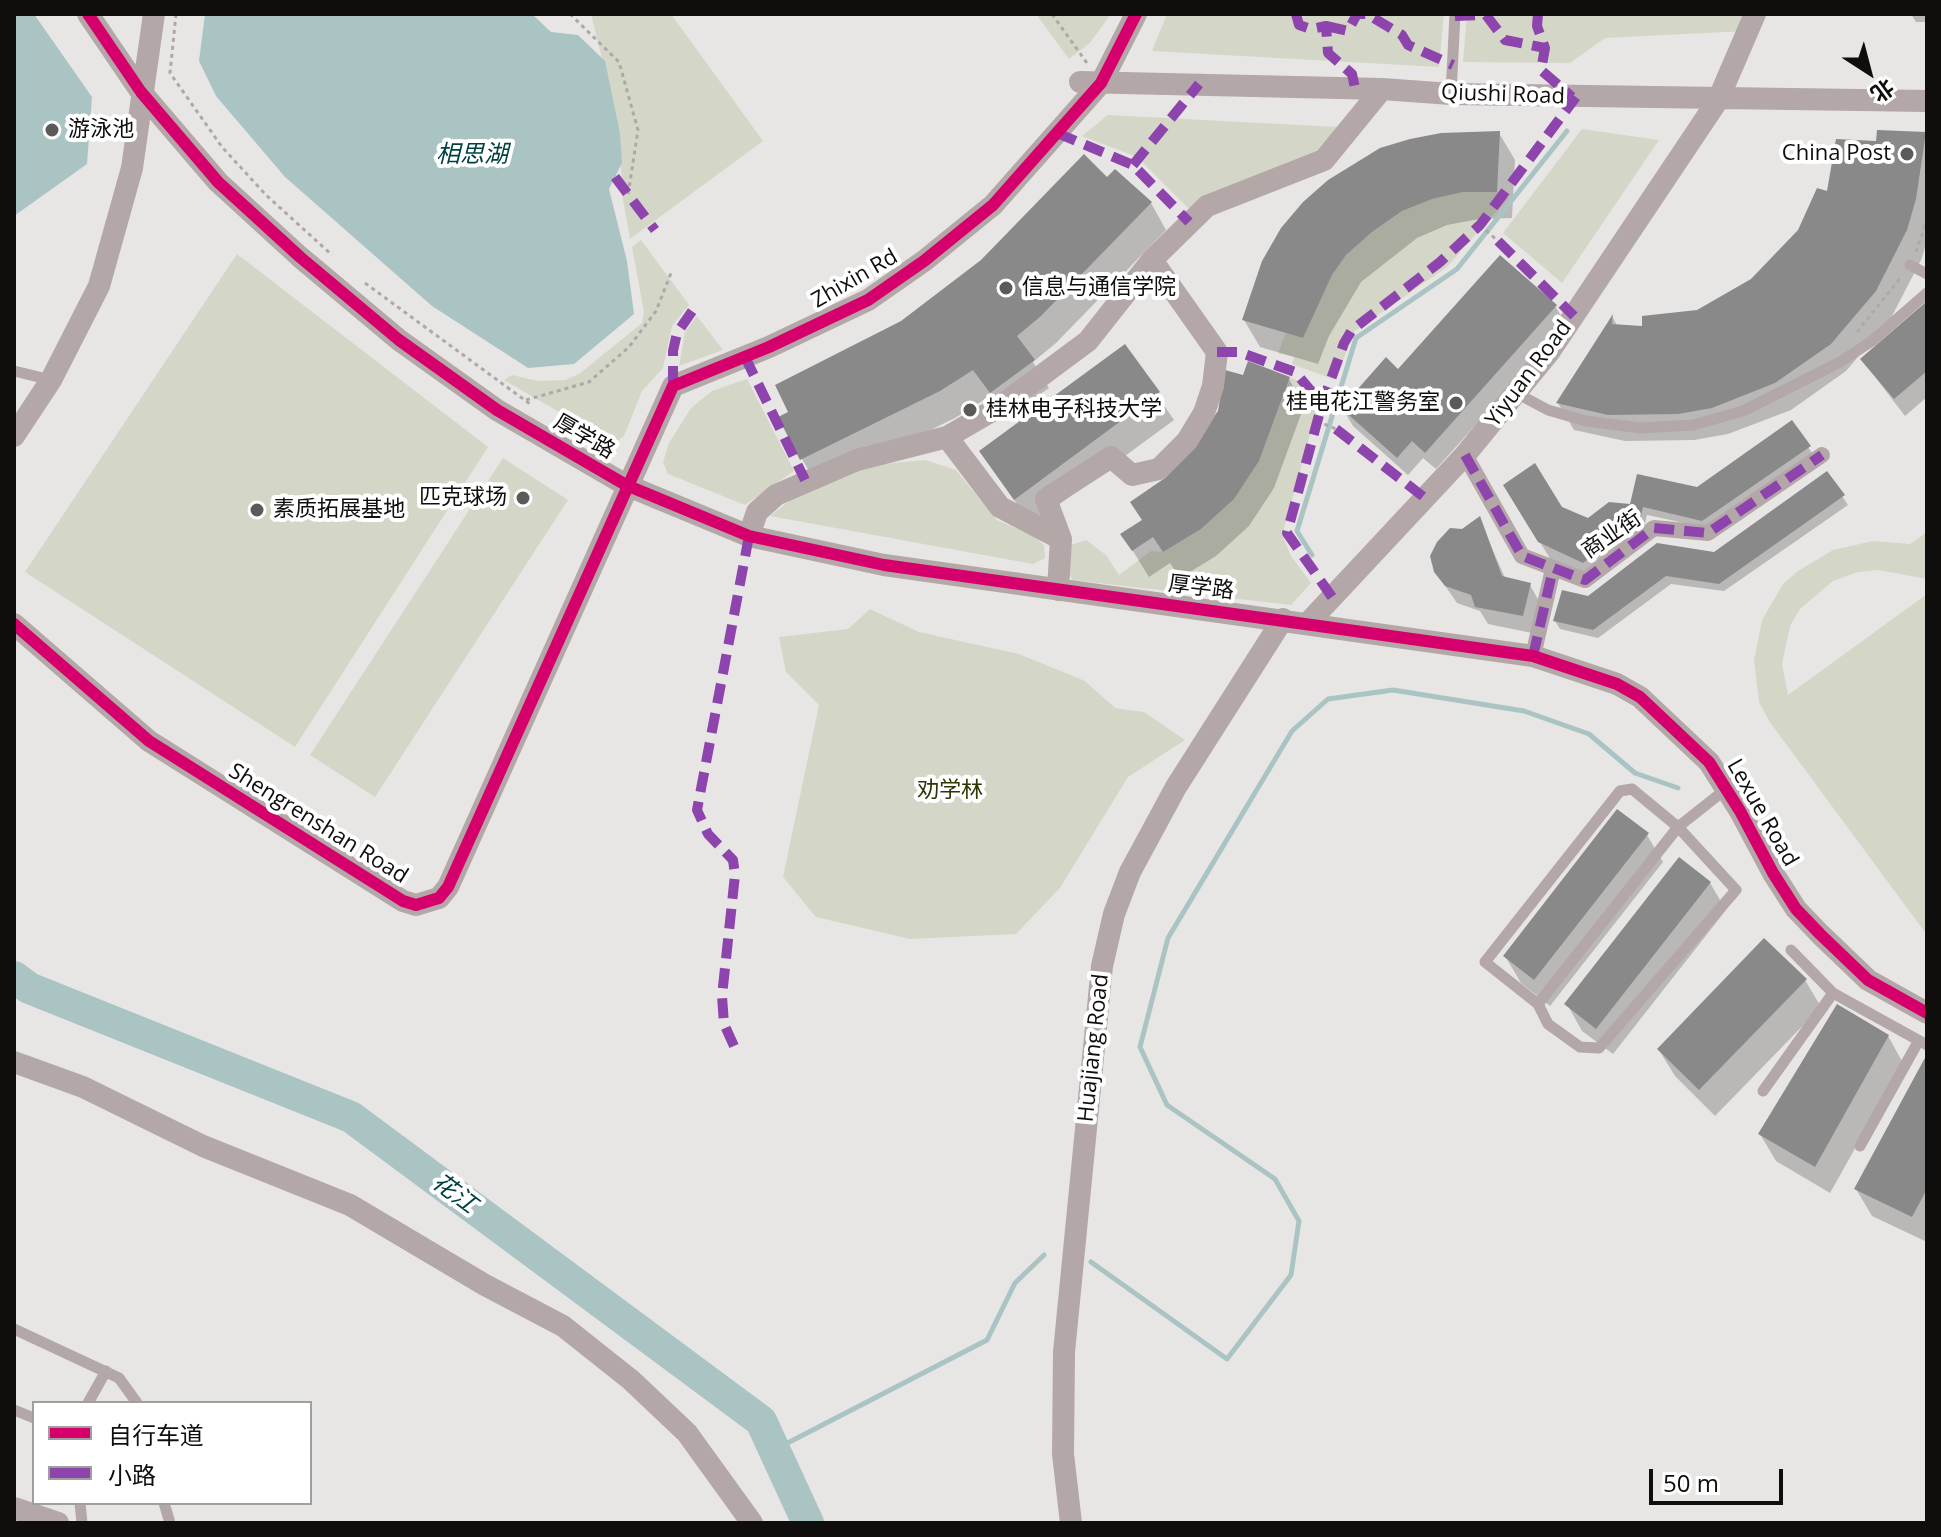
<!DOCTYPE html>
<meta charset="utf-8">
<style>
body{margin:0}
#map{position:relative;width:1941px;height:1537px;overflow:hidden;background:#e8e6e4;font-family:"Open Sans","Noto Sans SC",sans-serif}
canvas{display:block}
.frame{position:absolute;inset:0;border:16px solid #0f0e0d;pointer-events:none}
.legend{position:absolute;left:32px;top:1401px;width:280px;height:104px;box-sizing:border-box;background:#fff;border:2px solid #9f9f9e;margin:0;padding:10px 14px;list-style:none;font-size:24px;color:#0f0e0d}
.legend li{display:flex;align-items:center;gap:16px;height:40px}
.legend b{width:40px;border:2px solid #9f9f9e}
.north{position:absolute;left:1829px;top:32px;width:80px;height:80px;-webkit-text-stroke:6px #fff;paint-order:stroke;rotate:144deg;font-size:22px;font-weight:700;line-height:32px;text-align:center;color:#0f0e0d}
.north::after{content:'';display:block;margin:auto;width:28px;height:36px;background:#0f0e0d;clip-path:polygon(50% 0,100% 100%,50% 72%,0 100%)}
.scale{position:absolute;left:1649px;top:1469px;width:134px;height:36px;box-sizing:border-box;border:4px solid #0f0e0d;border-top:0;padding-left:10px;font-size:24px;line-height:28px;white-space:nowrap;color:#0f0e0d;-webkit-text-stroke:6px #fff;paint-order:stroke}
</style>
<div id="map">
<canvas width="1941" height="1537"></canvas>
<div class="frame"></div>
<ul class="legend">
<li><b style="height:10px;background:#d6006c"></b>自行车道</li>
<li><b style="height:10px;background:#8e44ad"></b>小路</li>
</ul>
<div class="north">北</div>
<div class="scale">50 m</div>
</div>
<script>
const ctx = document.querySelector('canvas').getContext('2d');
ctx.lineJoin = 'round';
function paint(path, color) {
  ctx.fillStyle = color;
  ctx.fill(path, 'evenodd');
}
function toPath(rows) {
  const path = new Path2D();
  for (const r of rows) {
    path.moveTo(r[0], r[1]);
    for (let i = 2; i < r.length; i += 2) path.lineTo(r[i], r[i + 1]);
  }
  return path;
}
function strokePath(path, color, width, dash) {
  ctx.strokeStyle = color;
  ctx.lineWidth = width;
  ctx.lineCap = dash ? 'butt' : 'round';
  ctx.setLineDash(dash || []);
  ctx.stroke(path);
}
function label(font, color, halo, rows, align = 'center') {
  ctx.font = font + ' "Open Sans","Noto Sans SC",sans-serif';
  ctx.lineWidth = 8;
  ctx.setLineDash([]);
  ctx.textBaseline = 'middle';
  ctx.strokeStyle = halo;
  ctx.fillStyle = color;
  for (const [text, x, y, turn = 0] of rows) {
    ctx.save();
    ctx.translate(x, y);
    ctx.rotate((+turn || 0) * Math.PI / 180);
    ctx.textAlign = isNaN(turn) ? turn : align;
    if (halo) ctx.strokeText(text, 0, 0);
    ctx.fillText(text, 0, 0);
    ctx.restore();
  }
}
const green = toPath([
 [591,14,671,14,763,141,630,239,622,194,620,133],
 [1036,14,1111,14,1090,43,1069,59],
 [1167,14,1444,14,1439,67,1152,51],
 [1467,14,1750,14,1746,31,1605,38,1570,63,1463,62],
 [1108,115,1338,127,1319,154,1189,209,1137,157,1082,136],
 [1582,129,1659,140,1562,283,1503,233],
 [1463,192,1497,192,1508,198,1447,267,1355,331,1335,380,1292,364,1294,357,1278,353,1286,333,1303,338,1332,275,1346,255,1372,232,1402,211,1432,199],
 [641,240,689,305,672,326,663,368,642,391,624,436,614,444,504,380,512,375,538,381,565,380,579,374,642,323,644,312,632,247],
 [237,254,488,447,295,747,25,572],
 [697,316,723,350,679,366,685,332],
 [1290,378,1323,389,1282,535,1291,556,1311,583,1291,605,1072,580,1066,562,1071,545,1086,540,1106,555,1119,575,1151,551,1163,552,1201,529,1234,499,1259,461],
 [747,379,794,471,745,505,668,474,663,462,669,443,691,408,712,391],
 [503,458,568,500,375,797,310,755],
 [925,460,956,470,997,520,1034,536,1044,545,1045,558,1033,564,770,516,798,494,841,475,883,464],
 [1927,532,1927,579,1878,570,1858,572,1833,581,1800,609,1790,626,1782,664,1788,695,1927,594,1927,935,1769,721,1759,702,1754,660,1762,620,1783,584,1798,571,1833,550,1873,541,1910,544],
 [870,609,919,632,1019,654,1085,681,1115,708,1144,712,1185,740,1128,777,1060,888,1016,934,910,939,816,917,783,877,819,705,786,672,779,637,848,629]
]);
const water = toPath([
 [14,14,34,14,92,97,87,164,14,216],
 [205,14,532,14,551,32,578,35,605,61,620,133,622,163,609,189,627,261,634,314,574,364,528,368,432,306,285,177,216,96,199,61]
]);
const shadow = toPath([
 [1911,14,1927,14,1927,22,1916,22],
 [1499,133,1515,160,1512,218,1479,219,1447,225,1417,238,1361,282,1329,336,1318,364,1260,347,1244,320],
 [1925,134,1927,240,1922,258,1891,318,1846,371,1791,410,1728,434,1694,440,1625,441,1574,430,1558,403,1613,318,1618,327,1644,328,1698,312,1752,281,1878,143],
 [1151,203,1166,230,1056,343,1033,362,1049,388,1006,419,990,396,955,418,817,485,802,459,902,323],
 [1927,304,1927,397,1905,416,1862,360],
 [1555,306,1566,324,1436,469,1423,458,1408,475,1353,426,1343,409,1399,371],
 [1124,347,1174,420,1031,525,982,452],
 [1244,378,1289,379,1304,406,1274,488,1249,526,1216,556,1180,578,1170,563,1149,577,1123,535,1143,521,1166,479],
 [1792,423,1814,456,1708,528,1647,515,1643,532,1594,580,1551,560,1516,504,1561,509,1588,521,1697,490],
 [1827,474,1848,505,1724,591,1671,584,1598,638,1560,629,1555,621,1589,598,1715,554],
 [1479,519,1505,578,1530,585,1540,603,1532,633,1488,624,1480,611,1457,603,1435,571,1463,531],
 [1647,835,1663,862,1550,1006,1521,983,1505,956],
 [1710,883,1726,910,1613,1054,1582,1031,1567,1004],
 [1805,980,1821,1007,1715,1116,1675,1076,1659,1050],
 [1888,1036,1903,1063,1830,1193,1776,1161,1760,1134],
 [1927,1058,1927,1242,1872,1216,1856,1189]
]);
const stream = toPath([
 [1312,555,1297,531,1356,338,1457,269,1567,131],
 [1091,1262,1227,1359,1291,1275,1299,1221,1275,1179,1167,1105,1140,1047,1168,938,1292,731,1328,699,1393,690,1524,711,1589,734,1635,773,1678,788],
 [774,1450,987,1340,1015,1283,1044,1255]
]);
const river = toPath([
 [14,977,29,988,351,1117,761,1421,808,1523]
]);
const building = toPath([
 [1877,130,1926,132,1916,199,1907,230,1876,291,1831,344,1775,383,1712,408,1678,414,1608,415,1556,403,1613,314,1612,324,1642,326,1642,316,1697,310,1751,279,1798,230,1817,188,1827,191,1836,139,1876,141],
 [1500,131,1497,192,1463,192,1432,199,1402,211,1372,232,1346,255,1332,275,1303,338,1242,320,1262,261,1281,228,1303,202,1328,180,1380,148,1410,139,1441,133],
 [1084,154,1107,177,1115,169,1152,202,1041,316,1017,336,1035,360,990,393,973,370,940,391,800,460,778,417,788,412,775,385,901,321,981,260],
 [1500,255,1557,305,1425,453,1412,441,1397,458,1341,408,1386,357,1398,369],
 [1927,301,1927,371,1894,399,1860,359],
 [1125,344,1160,392,1014,500,979,451],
 [1248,361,1290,377,1259,461,1234,499,1201,529,1163,552,1153,537,1132,551,1120,534,1142,520,1130,502,1165,478,1189,451,1218,411,1225,370,1243,375],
 [1792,420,1811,446,1702,521,1643,507,1640,521,1583,563,1538,542,1503,485,1535,463,1562,507,1588,518,1609,502,1630,504,1637,474,1697,487],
 [1827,471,1845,495,1719,584,1666,576,1593,630,1553,621,1562,590,1588,596,1657,543,1714,552],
 [1480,516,1502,576,1531,583,1523,616,1475,607,1471,595,1445,586,1434,572,1430,556,1437,542,1450,528,1462,529],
 [1617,809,1649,833,1534,980,1503,956],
 [1679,857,1711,882,1596,1029,1564,1004],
 [1764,938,1807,979,1699,1090,1657,1049],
 [1837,1004,1889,1035,1815,1167,1758,1134],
 [1927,1054,1927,1189,1912,1217,1854,1189]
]);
const path = toPath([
 [176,14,170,73,222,147,266,195,332,255],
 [570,14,619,62,638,130,628,195],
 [1052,14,1087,63],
 [1480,225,1498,241],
 [1916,252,1927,220],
 [365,283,530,404],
 [1857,332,1902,276],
 [526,400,589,382,629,347,656,311,671,273],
 [1926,419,1927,418],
 [1317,421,1336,429]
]);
const service = toPath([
 [1451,94,1455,14],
 [1910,265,1927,274],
 [14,371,51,380],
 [1518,394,1548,410,1586,421,1641,428,1693,425,1743,411,1840,362,1872,341,1927,293],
 [1632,789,1678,827,1736,890,1599,1048,1580,1047,1548,1024,1538,1004,1485,962,1620,791,1632,789],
 [1791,950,1833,993,1927,1045],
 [1538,1004,1678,827,1726,789],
 [1763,1091,1833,993],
 [1860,1146,1918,1042],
 [14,1329,119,1378,137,1403],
 [88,1403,106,1371],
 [14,1410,34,1418],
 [80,1503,82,1523],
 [164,1503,170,1523]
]);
const pedestrian = toPath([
 [1465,455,1522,556,1585,580,1654,528,1708,533,1822,455],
 [1533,656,1553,569]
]);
const minor = toPath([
 [88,14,141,92,218,182,300,257,399,340,497,410,626,485,749,536,884,565,1533,656,1617,684,1640,697,1709,762,1740,811,1773,873,1796,909,1820,934,1868,980,1927,1013],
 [1080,82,1382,89,1451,94,1927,101],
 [14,436,51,380,99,286,132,168,154,14],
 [947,437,1000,507,1061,539],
 [749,536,757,512,776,495,857,460,947,437,999,407,1088,341,1152,260],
 [1058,590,1061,539,1046,499,1111,457,1132,475,1159,469,1187,441,1204,413,1213,386,1217,352,1152,260,1207,206,1324,160,1382,89],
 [1308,623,1465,455,1550,351,1718,100,1755,14],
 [14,624,149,741,403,901,416,905,439,898,448,887,673,386,769,347,868,300,924,261,993,205,1101,83,1136,14],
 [14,1062,83,1087,203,1146,350,1205,485,1285,563,1326,631,1380,687,1433,752,1523],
 [14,1508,58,1523],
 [1071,1523,1063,1454,1064,1352,1102,966,1114,914,1130,872,1176,787,1283,619]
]);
const quiet = toPath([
 [1296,14,1299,25,1311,29,1326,26,1328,53,1352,74,1355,88],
 [1538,14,1537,26,1545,48,1541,70,1572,97],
 [1455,16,1486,15,1505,40,1545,48],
 [1326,26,1348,31,1357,14,1367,14,1402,35,1408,45,1453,65],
 [1057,133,1133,165,1189,222],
 [1133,165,1199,84],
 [615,177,655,230],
 [1498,241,1574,316],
 [1217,352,1239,352,1295,372,1322,404],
 [745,357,805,480],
 [673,386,673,351,677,333,695,307],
 [1336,429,1425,498],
 [1465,455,1522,556,1585,580,1654,528,1708,533,1822,455],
 [1332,597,1287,533,1322,404,1344,343,1352,330,1440,262,1480,225,1576,97],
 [1533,656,1553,569],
 [734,1046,724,1024,722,996,735,875,733,860,708,834,697,810,749,536]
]);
const cycleway = toPath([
 [88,14,141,92,218,182,300,257,399,340,497,410,626,485,749,536,884,565,1533,656,1617,684,1640,697,1709,762,1740,811,1773,873,1796,909,1820,934,1868,980,1927,1013],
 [14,624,149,741,403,901,416,905,439,898,448,887,673,386,769,347,868,300,924,261,993,205,1101,83,1136,14]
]);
const markers = [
 [52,130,8,"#5b5a58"],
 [1907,154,8,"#5b5a58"],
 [1006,288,8,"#5b5a58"],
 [1456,403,8,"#5b5a58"],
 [970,410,8,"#5b5a58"],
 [523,498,8,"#5b5a58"],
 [257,510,8,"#5b5a58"]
];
const streetNames = [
 ["Qiushi Road",1503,95,2],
 ["Zhixin Rd",855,279,-30],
 ["Yiyuan Road",1529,374,-53],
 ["厚学路",584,437,30],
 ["商业街",1612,535,-34],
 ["厚学路",1201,588,7],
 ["Lexue Road",1762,813,60],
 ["Shengrenshan Road",318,824,32],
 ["Huajiang Road",1094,1048,-84]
];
const poiNames = [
 ["游泳池",68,130],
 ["China Post",1891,154,"right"],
 ["信息与通信学院",1022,288],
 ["桂电花江警务室",1440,403,"right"],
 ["桂林电子科技大学",986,410],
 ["匹克球场",507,498,"right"],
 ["素质拓展基地",273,510]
];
const parkNames = [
 ["劝学林",950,791]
];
const waterNames = [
 ["相思湖",472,155],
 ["花江",454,1194,37]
];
paint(green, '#d4d7c7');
paint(water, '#aac4c4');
paint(shadow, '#0003');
strokePath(stream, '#aac4c4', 5);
strokePath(river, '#aac4c4', 32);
paint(building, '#8a8989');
strokePath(path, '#afa7a8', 3, [4, 4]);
strokePath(service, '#b3a7a8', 11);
strokePath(pedestrian, '#b3a7a8', 16);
strokePath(minor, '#b3a7a8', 22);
strokePath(quiet, '#8e44ad', 10, [20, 10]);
strokePath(cycleway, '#d6006c', 12);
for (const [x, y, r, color] of markers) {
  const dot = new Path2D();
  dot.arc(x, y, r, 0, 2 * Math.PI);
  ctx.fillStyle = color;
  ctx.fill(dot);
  strokePath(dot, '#fff', 3);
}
label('22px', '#0f0e0d', '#fff', streetNames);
label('22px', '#0f0e0d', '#fff', poiNames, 'left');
label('22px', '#2e3703', '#fff', parkNames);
label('italic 24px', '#024142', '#fff', waterNames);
</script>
